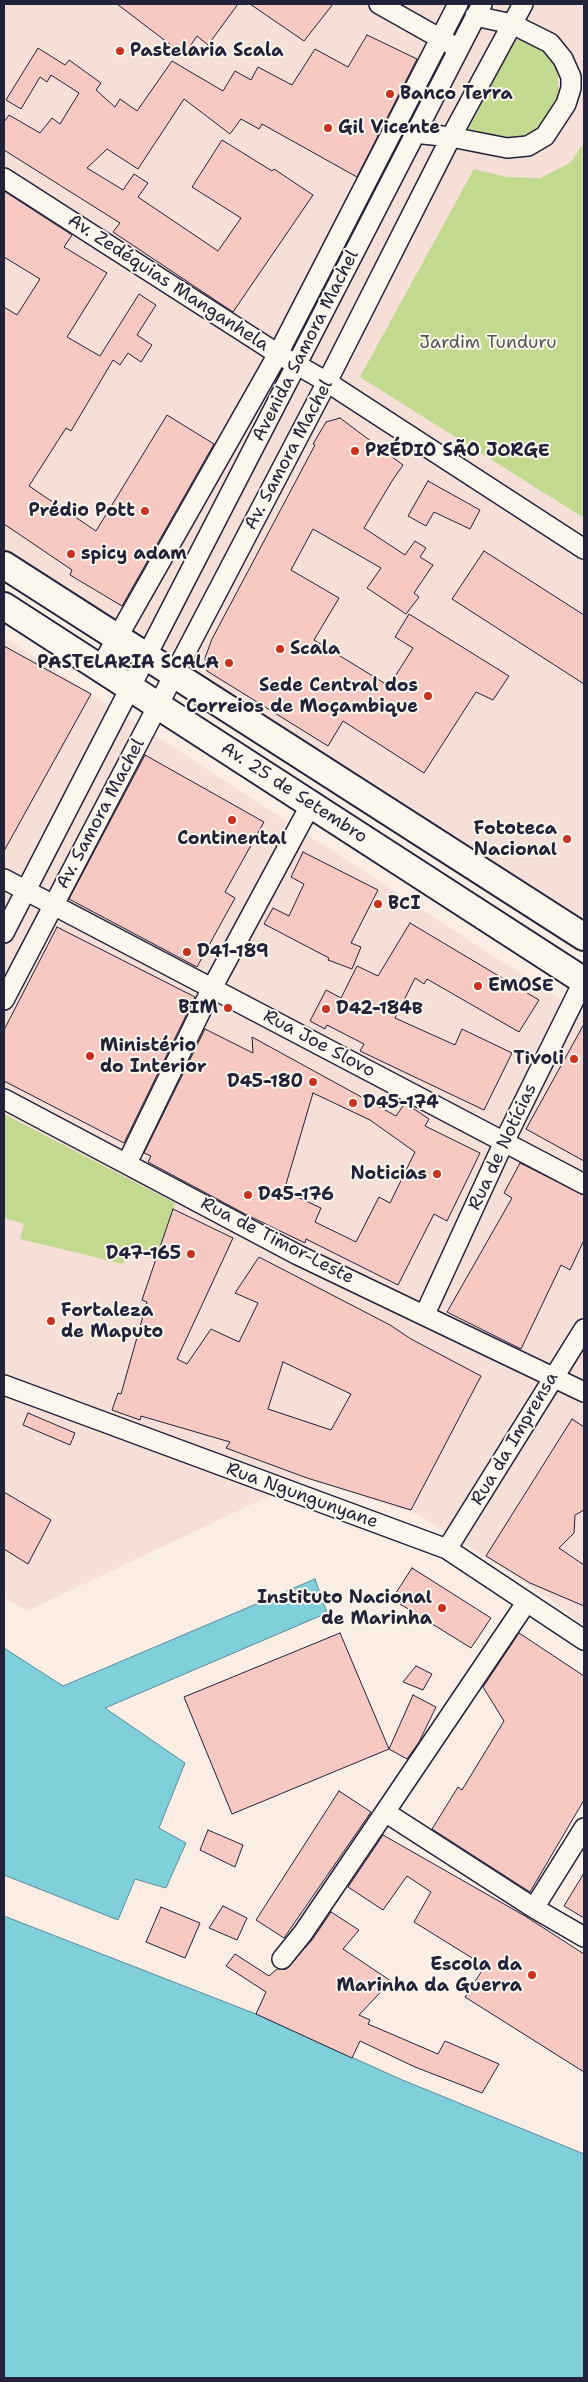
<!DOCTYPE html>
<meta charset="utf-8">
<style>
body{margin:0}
#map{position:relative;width:588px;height:2382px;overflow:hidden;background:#faeee4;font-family:"Shantell Sans",sans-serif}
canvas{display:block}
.frame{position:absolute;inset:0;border:5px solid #22223b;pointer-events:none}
</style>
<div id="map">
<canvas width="588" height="2382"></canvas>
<div class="frame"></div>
</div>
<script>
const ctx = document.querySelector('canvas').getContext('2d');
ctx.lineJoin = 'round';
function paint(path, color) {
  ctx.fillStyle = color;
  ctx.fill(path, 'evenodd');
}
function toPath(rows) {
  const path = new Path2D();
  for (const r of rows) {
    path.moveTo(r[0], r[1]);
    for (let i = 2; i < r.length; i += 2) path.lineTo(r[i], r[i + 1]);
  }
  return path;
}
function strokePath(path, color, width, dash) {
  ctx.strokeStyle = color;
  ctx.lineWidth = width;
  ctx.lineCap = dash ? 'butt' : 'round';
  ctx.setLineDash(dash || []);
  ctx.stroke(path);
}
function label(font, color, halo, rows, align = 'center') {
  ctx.font = font + ' "Shantell Sans",sans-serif';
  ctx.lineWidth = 4;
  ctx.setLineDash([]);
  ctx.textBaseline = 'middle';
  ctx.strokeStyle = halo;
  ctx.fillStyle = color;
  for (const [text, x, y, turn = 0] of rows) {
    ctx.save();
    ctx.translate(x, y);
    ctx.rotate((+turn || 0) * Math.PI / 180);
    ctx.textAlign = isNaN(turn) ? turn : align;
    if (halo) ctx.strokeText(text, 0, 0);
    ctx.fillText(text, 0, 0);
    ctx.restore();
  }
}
const built = toPath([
 [4,4,584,4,584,929,4,557],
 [4,637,584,1015,584,1626,546,1596,419,1515,307,1478,27,1611,4,1597]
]);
const green = toPath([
 [523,37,542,47,557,69,560,103,535,142,465,135,515,41],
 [584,143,584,518,360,377,474,169,507,177,540,178,570,163],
 [4,1114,175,1203,157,1259,127,1253,123,1264,20,1239,24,1224,4,1218]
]);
const water = toPath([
 [315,1579,327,1613,105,1708,185,1763,159,1828,186,1843,166,1888,135,1879,118,1920,4,1875,4,1648,63,1686,315,1579],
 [4,1916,256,2014,400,2079,584,2154,584,2378,4,2378,4,1916]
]);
const building = toPath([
 [117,4,238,4,208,45,197,36,184,55,117,4],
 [250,4,333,4,304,41,250,4],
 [367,35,417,59,357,177,262,124,259,129,241,119,230,134,184,99,138,169,107,149,87,168,123,190,134,174,148,183,138,197,218,251,241,218,192,187,222,140,272,171,274,169,313,195,233,312,113,232,120,223,4,150,4,122,9,115,40,133,52,118,60,124,79,93,51,75,47,82,40,77,21,109,6,100,38,48,65,65,69,60,101,83,96,90,115,107,120,99,137,111,172,61,223,91,235,71,251,80,258,67,292,85,315,49,348,67,367,35],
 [4,191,72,235,64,247,107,273,67,337,100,356,139,294,156,305,137,335,152,345,141,362,128,353,120,365,113,360,71,431,66,428,29,486,96,531,167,415,214,444,122,606,70,575,72,570,4,524,4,307,17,315,40,279,4,257,4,191],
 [340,418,403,465,392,481,364,528,405,555,415,541,426,548,420,557,433,565,414,593,419,597,406,614,367,588,381,568,313,529,291,570,339,598,314,640,389,686,413,648,395,637,409,614,509,676,493,700,476,692,424,773,343,721,328,746,207,671,205,658,212,639,315,445,313,444,326,422,340,418],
 [428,481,480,510,470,529,434,512,426,526,408,516,428,481],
 [484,551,584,615,584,684,452,599,484,551],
 [4,646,91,694,4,851,4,646],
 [145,755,264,822,225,892,235,898,197,967,69,899,145,755],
 [303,852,378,890,351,943,361,947,352,969,328,960,329,958,264,924,273,908,289,916,304,884,291,877,303,852],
 [410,923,539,1000,519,1032,427,979,424,984,415,978,395,1018,455,1045,462,1029,512,1053,484,1110,360,1051,364,1044,327,1025,325,1029,310,1021,326,990,341,998,357,966,378,976,410,923],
 [57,927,195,997,124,1143,4,1081,4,1030,57,927],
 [584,1024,584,1161,526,1129,584,1024],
 [205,1029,253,1053,252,1037,396,1116,405,1103,429,1119,425,1126,480,1153,447,1221,434,1214,398,1285,306,1239,305,1243,247,1215,148,1162,151,1156,144,1153,205,1029],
 [313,1093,370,1120,415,1152,390,1203,379,1197,356,1242,315,1222,321,1208,284,1191,313,1093],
 [520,1163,584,1195,584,1240,570,1270,561,1265,521,1349,447,1312,512,1198,504,1193,520,1163],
 [173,1209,233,1238,177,1359,187,1364,211,1329,239,1342,258,1303,235,1293,259,1257,390,1325,411,1339,481,1376,411,1510,307,1478,226,1448,230,1442,141,1416,140,1420,112,1410,118,1393,121,1394,147,1302,142,1300,173,1209],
 [283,1362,351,1394,331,1430,268,1409,283,1362],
 [28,1413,75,1433,70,1445,23,1425,28,1413],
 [572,1419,584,1427,584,1510,575,1515,574,1533,559,1548,584,1565,584,1606,530,1583,486,1556,572,1419],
 [4,1492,51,1520,28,1564,4,1549,4,1492],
 [412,1568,491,1618,471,1648,392,1599,412,1568],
 [340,1633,389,1749,232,1814,184,1697,340,1633],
 [519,1633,584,1676,584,1800,530,1892,432,1829,458,1787,462,1790,504,1721,483,1687,519,1633],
 [416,1666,432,1674,423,1690,403,1682,416,1666],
 [413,1695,436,1707,419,1742,407,1759,389,1749,413,1695],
 [339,1791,371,1812,284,1938,256,1920,339,1791],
 [208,1830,243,1845,235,1867,200,1850,208,1830],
 [383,1835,525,1916,584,1954,584,2072,465,1997,485,1966,414,1922,431,1892,407,1876,383,1910,348,1887,383,1835],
 [584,1873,584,1918,564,1906,584,1873],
 [223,1906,247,1918,237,1940,209,1928,223,1906],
 [161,1907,200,1923,185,1958,146,1942,161,1907],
 [331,1912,359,1930,343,1949,391,1981,359,2015,370,2020,368,2024,438,2054,445,2041,499,2064,482,2093,415,2067,360,2041,352,2058,256,2014,266,1992,226,1966,235,1954,269,1976,277,1969,286,1969,312,1940,331,1912]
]);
const minor = toPath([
 [379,4,450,44],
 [414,133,451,137,507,148,528,146,545,136,566,104,571,88,571,77,563,59,550,43,512,24,475,16],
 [4,178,278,354,327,382,584,549],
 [100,668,278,354,458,4],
 [4,879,584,1184],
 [4,933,482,4],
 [4,1000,327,382,451,137,523,4],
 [4,1099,298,1255,584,1392],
 [127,1163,212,988,311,804],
 [425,1314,504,1142,584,980],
 [4,1385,447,1549,584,1640],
 [447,1549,584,1329],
 [385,1812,534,1908,584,1937],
 [534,1908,584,1828],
 [282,1959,303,1933,385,1812,526,1603]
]);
const secondary = toPath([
 [4,565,584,937],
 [4,606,584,981]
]);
const markers = [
 [120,51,5,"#c8321e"],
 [390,94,5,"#c8321e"],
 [328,128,5,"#c8321e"],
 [355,451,5,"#c8321e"],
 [145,511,5,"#c8321e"],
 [71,554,5,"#c8321e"],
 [280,649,5,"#c8321e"],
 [229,663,5,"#c8321e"],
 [428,696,5,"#c8321e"],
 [232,820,5,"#c8321e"],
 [567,839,5,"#c8321e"],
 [378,904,5,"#c8321e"],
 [187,952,5,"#c8321e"],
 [478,986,5,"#c8321e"],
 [228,1008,5,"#c8321e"],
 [326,1009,5,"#c8321e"],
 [90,1056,5,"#c8321e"],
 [574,1059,5,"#c8321e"],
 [313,1082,5,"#c8321e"],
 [353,1103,5,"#c8321e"],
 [437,1174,5,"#c8321e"],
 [248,1195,5,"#c8321e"],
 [191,1254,5,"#c8321e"],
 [51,1321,5,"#c8321e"],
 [442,1608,5,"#c8321e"],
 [532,1975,5,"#c8321e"]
];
const poiNames = [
 ["Pastelaria Scala",130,51],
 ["Banco Terra",400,94],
 ["Gil Vicente",338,128],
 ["PRÉDIO SÃO JORGE",365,451],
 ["Prédio Pott",135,511,"right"],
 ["spicy adam",81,554],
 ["Scala",290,649],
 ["PASTELARIA SCALA",219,663,"right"],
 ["Sede Central dos",418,686,"right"],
 ["Correios de Moçambique",418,707,"right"],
 ["Fototeca",557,829,"right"],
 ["Nacional",557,850,"right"],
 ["Continental",232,839,"center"],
 ["BCI",388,904],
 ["D41-189",197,952],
 ["EMOSE",488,986],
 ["BIM",218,1008,"right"],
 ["D42-184B",336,1009],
 ["Ministério",100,1046],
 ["do Interior",100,1067],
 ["Tivoli",564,1059,"right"],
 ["D45-180",303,1082,"right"],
 ["D45-174",363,1103],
 ["Noticias",427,1174,"right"],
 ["D45-176",258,1195],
 ["D47-165",181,1254,"right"],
 ["Fortaleza",61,1311],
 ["de Maputo",61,1332],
 ["Instituto Nacional",432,1598,"right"],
 ["de Marinha",432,1619,"right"],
 ["Escola da",522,1965,"right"],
 ["Marinha da Guerra",522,1986,"right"]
];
const streetNames = [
 ["Av. Zedéquias Manganhela",168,283,33],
 ["Avenida Samora Machel",306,346,-63],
 ["Av. Samora Machel",289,455,-62],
 ["Av. 25 de Setembro",294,793,33],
 ["Av. Samora Machel",101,814,-62],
 ["Rua Joe Slovo",319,1044,28],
 ["Rua de Notícias",503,1147,-65],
 ["Rua de Timor-Leste",277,1241,27],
 ["Rua da Imprensa",515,1439,-59],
 ["Rua Ngungunyane",302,1496,20]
];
const parkNames = [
 ["Jardim Tunduru",488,343]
];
paint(built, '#f5dfd7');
paint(green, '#c2da90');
paint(water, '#80d0dc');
strokePath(water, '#5a8a9c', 1);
paint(building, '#f8c8c2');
strokePath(building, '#22223b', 1);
strokePath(minor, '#22223b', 22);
strokePath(secondary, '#22223b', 30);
strokePath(minor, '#fbf7ec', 19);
strokePath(secondary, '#fbf7ec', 26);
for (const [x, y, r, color] of markers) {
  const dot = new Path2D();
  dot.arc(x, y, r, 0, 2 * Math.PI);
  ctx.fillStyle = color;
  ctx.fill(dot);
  strokePath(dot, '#fbf7ec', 2);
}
label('bold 18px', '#22223b', '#fbf7ec', poiNames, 'left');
label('18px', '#22223b', '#fbf7ec', streetNames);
label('18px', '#525954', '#fbf7ec', parkNames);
</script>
